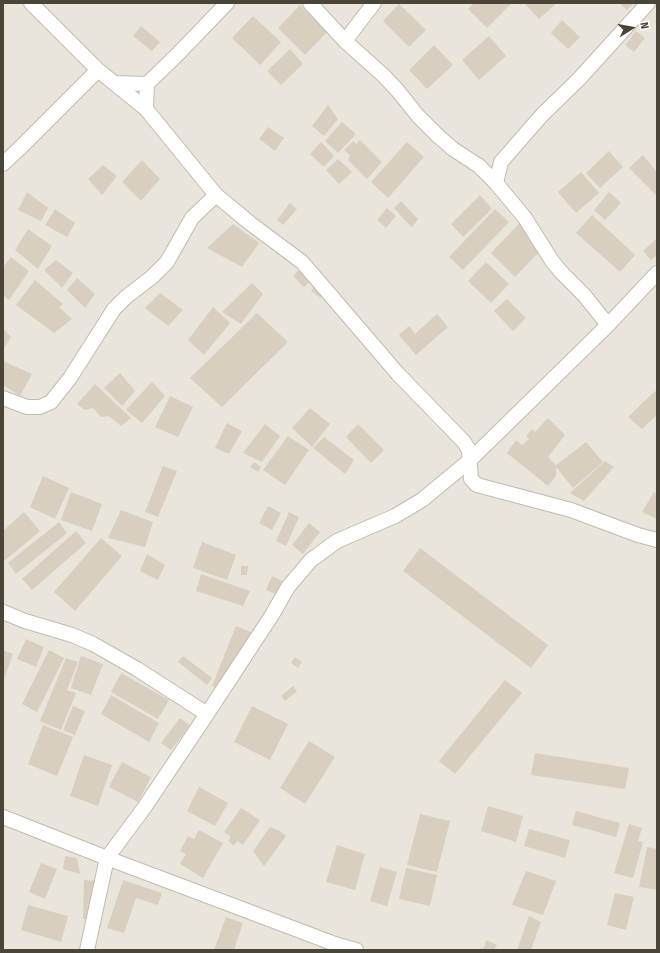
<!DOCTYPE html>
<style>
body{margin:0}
#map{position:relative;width:660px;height:953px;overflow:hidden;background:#f6f3ec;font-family:"Fira Sans Condensed",sans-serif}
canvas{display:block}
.frame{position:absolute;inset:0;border:4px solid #4b4439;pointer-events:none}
.north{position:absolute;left:612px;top:8px;width:40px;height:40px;-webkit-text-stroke:3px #fff;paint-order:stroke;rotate:79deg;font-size:11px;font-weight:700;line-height:16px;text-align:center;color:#4b4439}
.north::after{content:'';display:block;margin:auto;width:14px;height:18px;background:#4b4439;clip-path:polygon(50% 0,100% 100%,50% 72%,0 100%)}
</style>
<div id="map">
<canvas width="660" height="953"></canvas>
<div class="frame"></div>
<div class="north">N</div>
</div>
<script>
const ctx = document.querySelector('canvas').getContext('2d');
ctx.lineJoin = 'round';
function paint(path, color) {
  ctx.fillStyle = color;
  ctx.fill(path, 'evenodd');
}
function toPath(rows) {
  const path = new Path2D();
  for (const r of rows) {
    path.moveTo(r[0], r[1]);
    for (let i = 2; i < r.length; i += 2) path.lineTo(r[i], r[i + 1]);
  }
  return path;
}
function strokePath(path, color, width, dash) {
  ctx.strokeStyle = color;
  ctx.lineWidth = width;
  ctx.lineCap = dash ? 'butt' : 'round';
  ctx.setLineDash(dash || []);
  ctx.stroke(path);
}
const residential = toPath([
 [3,3,657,3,657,950,3,950]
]);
const building = toPath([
 [474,3,512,3,487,28,468,9],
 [524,3,557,3,539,19],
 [619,3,634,3,627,10],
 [399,4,426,30,409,47,383,21],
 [300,5,327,32,305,55,278,28],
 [253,16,281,42,260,65,232,38],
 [562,20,580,37,568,49,551,33],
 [141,26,160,42,152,51,133,36],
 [636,31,645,38,634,52,625,45],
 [489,36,506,56,479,80,462,60],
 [434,45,453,65,427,89,409,70],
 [290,49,303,64,281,85,267,71],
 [328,105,338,119,324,136,312,126],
 [342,122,356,134,338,153,325,141],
 [268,127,284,138,275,151,259,139],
 [360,140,382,162,367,179,348,160,350,155,344,150,353,141,356,144],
 [321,142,334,156,324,167,310,154],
 [407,142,424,157,388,198,371,182],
 [609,151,623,167,600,188,586,173],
 [643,155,657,172,657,196,629,168],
 [338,159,352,172,339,184,326,170],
 [142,160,160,179,141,201,122,182],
 [103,165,117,176,102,195,88,179],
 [581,172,599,193,576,213,558,192],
 [27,192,48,208,41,221,18,210],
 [609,192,621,203,605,220,594,210],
 [480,195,492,209,463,237,451,224],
 [401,201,418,219,412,228,394,208],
 [290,203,297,209,283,225,277,220],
 [387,208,396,216,386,228,377,220],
 [55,209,75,223,67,237,45,225],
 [495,209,509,222,463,270,449,257],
 [592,215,635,255,620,272,576,233],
 [520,223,544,247,515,277,491,253],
 [233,224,259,243,242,267,207,248],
 [28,229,52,246,38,269,15,250],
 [656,239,657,255,651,260,643,251],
 [11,257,29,271,9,300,3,295,3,267],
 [56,260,73,273,62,288,44,270],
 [486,262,509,284,491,303,468,281],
 [300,269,311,280,304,287,293,276],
 [77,278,95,294,85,308,67,290],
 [35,280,63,304,59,307,72,319,54,333,16,305],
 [252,283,263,294,241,324,222,312],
 [315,285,325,292,321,298,311,291],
 [160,293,183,310,168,326,145,308],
 [507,299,526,318,513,331,494,311],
 [213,307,230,323,204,355,188,340],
 [257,313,288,342,222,407,190,378],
 [437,314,448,327,416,355,399,335,409,326,415,334],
 [3,328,11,337,3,350],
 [3,361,32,374,20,396,3,385],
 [120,373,135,391,122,406,104,388],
 [152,382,165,396,142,423,126,410],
 [95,384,131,418,121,426,109,416,101,417,93,408,85,410,77,404],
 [655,391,657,393,657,415,642,429,628,417],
 [170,396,193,407,178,437,155,427],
 [310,408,330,424,312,447,292,428],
 [548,418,565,435,548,457,555,464,555,466,586,442,603,462,573,488,556,467,556,476,548,486,507,453,516,440,522,445,529,439,526,436,532,429,535,432],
 [227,423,242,431,229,454,215,448],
 [265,424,280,436,262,462,243,453],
 [358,424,384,450,371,463,346,437],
 [288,436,309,450,285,485,263,470],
 [324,437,354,460,345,474,313,448],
 [605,461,614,467,584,501,570,493],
 [254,462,261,467,258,472,250,467],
 [163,466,177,471,158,517,145,512],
 [43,476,69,488,55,519,30,507],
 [71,492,102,504,92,531,61,520],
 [654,492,657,494,657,519,642,512],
 [268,506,281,513,272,530,259,523],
 [121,510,153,522,145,547,108,538],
 [24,512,40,531,3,562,3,531],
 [289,512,299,517,286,546,276,541],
 [59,522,67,533,16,574,8,563],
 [309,523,320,532,303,554,292,545],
 [76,531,86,543,32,590,22,579],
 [101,538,122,556,75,611,54,592],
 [202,542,236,555,227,580,193,568],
 [420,548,548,645,531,668,403,571],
 [147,554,165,565,158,580,140,571],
 [241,566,248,566,247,575,241,575],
 [201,574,250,591,243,606,196,591],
 [272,576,282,581,276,594,266,590],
 [236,626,253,633,229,692,212,686],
 [26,639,44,647,36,667,17,659],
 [3,650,13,654,3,682],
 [49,650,64,658,37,712,22,704],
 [81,656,103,664,91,695,71,688],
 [183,656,212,678,207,685,178,662],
 [295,657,302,662,298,668,291,663],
 [66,658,78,662,67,690,76,693,61,730,40,721],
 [121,673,169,700,158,719,111,692],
 [505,680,522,693,455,774,439,761],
 [293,686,297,691,285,701,281,696],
 [111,695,159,723,149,742,101,714],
 [73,706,85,711,75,735,63,730],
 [252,706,288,724,270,760,234,742],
 [180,718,190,725,171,750,161,743],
 [43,725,73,737,57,776,28,764],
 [309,741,335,757,305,804,280,788],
 [535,753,629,768,625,789,531,775],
 [84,755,112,765,98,806,70,796],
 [122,762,151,777,138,802,109,787],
 [199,787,228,803,215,826,187,811],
 [488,806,523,816,516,842,481,831],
 [241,808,260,820,243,845,237,841,234,846,228,841,231,837,224,832],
 [576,811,620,823,616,837,572,825],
 [420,814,450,821,437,872,407,865],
 [629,824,642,828,638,841,643,842,633,878,614,873],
 [270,827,280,831,286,836,264,866,253,851],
 [529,829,570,840,565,858,524,846],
 [199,830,223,843,203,878,180,864,186,854,180,851,188,836,194,839],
 [337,845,365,854,355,890,326,882],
 [647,847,657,849,657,890,639,887],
 [65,856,77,858,80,874,63,869],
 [41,863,57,869,45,899,29,892],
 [380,867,397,872,387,906,370,901],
 [406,868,437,875,430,906,399,899],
 [526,871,556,881,543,915,512,905],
 [84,880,96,881,94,920,83,919],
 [123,880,162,893,158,905,136,898,124,933,107,928],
 [615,893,634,897,626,930,607,925],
 [28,905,68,916,61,942,21,930],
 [529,916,541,922,531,950,517,950],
 [226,917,243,923,234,950,214,950],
 [486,940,497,945,494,950,481,950,485,946]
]);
const street = toPath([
 [31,3,98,70,146,109,216,195,251,224,302,262,398,374,464,442,469,450,471,479,477,485,571,510,638,535,657,540],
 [310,3,345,41,384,76,398,91,418,116,438,136,453,149,479,166,496,183,525,218,552,261,562,273,584,295,608,325],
 [345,41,374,3],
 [115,83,147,84],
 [146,109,147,84,178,54,227,3],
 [3,164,20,148,98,70],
 [496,183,501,162,542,115,579,79,648,3],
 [3,398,27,407,40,407,51,402,70,378,114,309,126,297,152,277,167,262,192,218,216,195],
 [3,612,25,621,72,635,93,644,137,669,207,714],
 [3,817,107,858,335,944,356,950],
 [87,950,107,858,144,808,207,714,272,615,288,587,311,560,337,541,395,516,422,500,469,461,608,325,657,273]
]);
paint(residential, '#eae5da');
paint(building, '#d8cfc1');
strokePath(street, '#c2bbae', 16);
strokePath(street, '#fff', 14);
</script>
